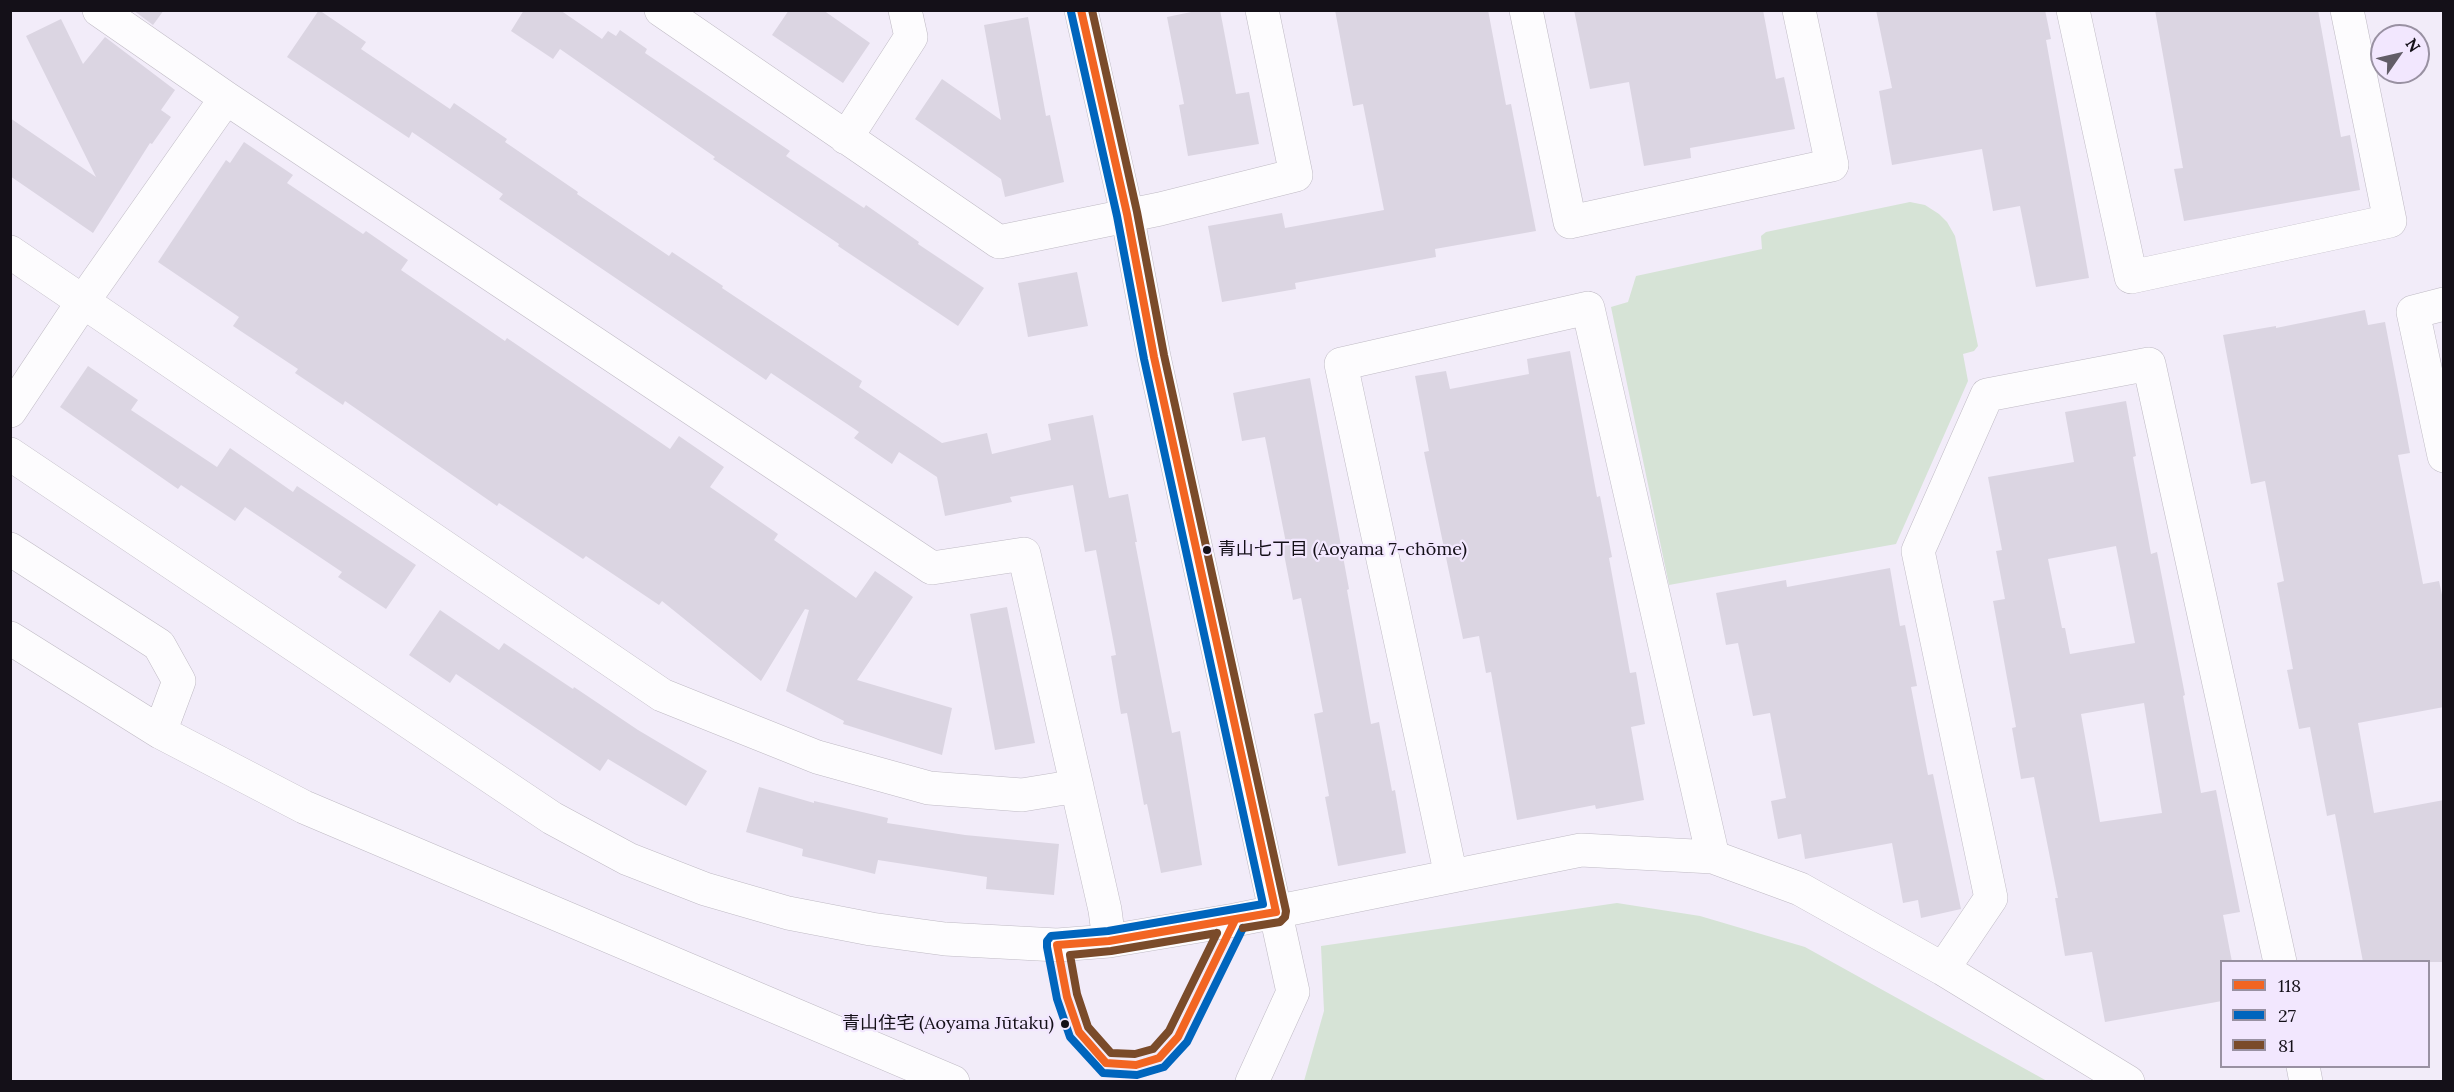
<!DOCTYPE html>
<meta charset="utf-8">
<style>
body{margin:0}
#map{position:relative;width:2454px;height:1092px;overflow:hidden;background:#f2ecf9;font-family:Lora,serif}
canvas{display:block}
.frame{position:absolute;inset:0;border:12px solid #141018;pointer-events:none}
.legend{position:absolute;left:2220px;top:960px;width:210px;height:108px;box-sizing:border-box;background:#f2e7fe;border:2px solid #9991a2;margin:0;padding:8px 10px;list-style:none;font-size:18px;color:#141018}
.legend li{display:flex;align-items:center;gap:12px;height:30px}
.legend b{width:30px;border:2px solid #9991a2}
.north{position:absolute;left:2370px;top:24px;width:60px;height:60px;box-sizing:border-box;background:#f2e7fe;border:2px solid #9991a2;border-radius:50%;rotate:56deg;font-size:16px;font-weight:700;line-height:24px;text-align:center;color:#141018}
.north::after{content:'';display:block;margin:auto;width:21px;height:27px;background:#625d67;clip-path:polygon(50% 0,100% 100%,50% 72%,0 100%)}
</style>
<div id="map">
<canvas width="2454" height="1092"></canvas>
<div class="frame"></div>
<ul class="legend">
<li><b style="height:8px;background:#f26522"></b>118</li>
<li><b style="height:8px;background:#0065bd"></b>27</li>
<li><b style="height:8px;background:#7a4b2a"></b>81</li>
</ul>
<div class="north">N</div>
</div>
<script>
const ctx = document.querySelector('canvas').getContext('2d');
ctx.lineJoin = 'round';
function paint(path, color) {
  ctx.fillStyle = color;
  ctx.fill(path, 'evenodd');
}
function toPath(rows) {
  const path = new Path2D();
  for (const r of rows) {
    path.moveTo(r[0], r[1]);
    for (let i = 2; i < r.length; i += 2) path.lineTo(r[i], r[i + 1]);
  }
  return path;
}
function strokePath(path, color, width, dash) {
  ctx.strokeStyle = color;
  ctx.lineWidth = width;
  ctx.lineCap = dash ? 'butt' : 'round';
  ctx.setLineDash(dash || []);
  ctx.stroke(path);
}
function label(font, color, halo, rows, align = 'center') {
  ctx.font = font + ' Lora,"Noto Sans JP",serif';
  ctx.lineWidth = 4.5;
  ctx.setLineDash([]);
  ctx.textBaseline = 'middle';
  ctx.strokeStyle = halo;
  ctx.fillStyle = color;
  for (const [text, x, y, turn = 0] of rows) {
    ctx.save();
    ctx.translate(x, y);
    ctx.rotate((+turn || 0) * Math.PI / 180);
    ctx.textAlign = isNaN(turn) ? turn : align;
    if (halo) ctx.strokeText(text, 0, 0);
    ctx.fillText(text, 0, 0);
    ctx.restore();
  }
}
const green = toPath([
 [1910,202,1925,205,1939,214,1947,222,1955,236,1978,346,1974,351,1963,354,1968,381,1896,544,1669,585,1611,307,1628,302,1636,276,1762,249,1761,236,1766,232],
 [1617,903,1700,916,1805,947,2047,1081,1304,1081,1324,1011,1321,946]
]);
const building = toPath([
 [133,10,164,10,153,25],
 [319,10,366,42,361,49,450,109,454,103,507,139,505,142,578,192,577,194,669,256,672,252,723,286,722,288,862,381,859,387,942,443,987,433,992,454,1051,440,1048,424,1093,415,1109,498,1128,494,1137,542,1135,542,1172,733,1180,731,1202,865,1161,873,1147,804,1144,805,1127,713,1121,714,1111,656,1116,655,1096,550,1085,552,1073,485,1010,497,1012,502,945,516,937,477,899,452,892,464,854,438,859,432,771,373,766,380,499,199,503,194,412,132,409,138,287,57],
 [524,10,560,10,602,39,608,31,616,36,620,30,647,49,645,53,790,151,786,156,864,208,866,205,919,242,918,244,984,288,958,326,838,246,839,244,713,159,715,157,560,49,553,59,511,31],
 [789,10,823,10,870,43,843,83,772,35],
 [1201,10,1220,10,1236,94,1249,92,1259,144,1188,156,1179,105,1184,104,1167,17],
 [1335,10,1488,10,1506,105,1511,104,1536,231,1435,249,1436,257,1295,283,1296,289,1222,302,1208,226,1282,213,1285,228,1384,210,1363,104,1353,106],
 [1574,10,1763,10,1776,79,1784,77,1795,129,1690,148,1691,158,1644,166,1629,82,1590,89],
 [1876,10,2045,10,2051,39,2046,40,2089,278,2036,287,2020,206,1993,211,1982,149,1892,165,1879,91,1892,88],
 [2155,10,2318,10,2341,137,2350,135,2360,190,2184,221,2174,169,2183,168],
 [1028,17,1046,116,1050,115,1064,182,1005,197,1001,179,915,119,942,79,1001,120,984,25],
 [61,19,83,64,105,37,175,90,161,110,171,117,152,144,150,143,93,233,10,176,10,118,96,177,26,36],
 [244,142,293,175,287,183,363,234,366,231,408,260,401,270,505,341,507,338,670,449,679,436,724,467,710,487,778,534,774,540,856,598,875,571,913,597,857,680,952,708,942,755,843,724,844,721,786,691,809,610,805,609,761,681,662,601,659,605,586,556,583,559,499,503,497,506,345,401,343,405,295,373,298,369,233,326,239,317,158,262,226,160,230,163],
 [1077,272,1088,326,1028,337,1018,283],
 [2365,310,2368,325,2385,322,2410,453,2398,455,2423,584,2439,581,2444,604,2444,707,2358,723,2374,813,2444,800,2444,962,2363,962,2335,814,2327,816,2310,727,2299,729,2287,670,2293,669,2277,583,2284,581,2265,481,2251,484,2223,335,2276,326,2276,328],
 [1570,351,1597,497,1600,496,1612,557,1609,558,1630,673,1636,672,1645,724,1631,727,1644,800,1596,809,1595,805,1517,820,1491,672,1486,673,1479,636,1463,639,1424,452,1429,451,1415,376,1446,371,1450,389,1529,374,1527,359],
 [88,366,138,400,131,410,217,467,230,448,293,492,297,486,416,565,386,609,338,577,342,572,245,507,235,521,181,485,178,489,60,407],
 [1310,378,1349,589,1347,590,1371,724,1379,722,1392,791,1395,790,1406,853,1338,866,1325,797,1329,796,1314,714,1323,712,1301,598,1293,600,1282,544,1286,543,1265,437,1242,441,1233,393],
 [2126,401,2136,456,2133,457,2151,554,2157,552,2185,695,2183,696,2201,793,2216,790,2240,912,2223,915,2232,962,2222,962,2222,1001,2105,1022,2092,952,2065,956,2055,898,2058,898,2034,777,2021,779,2012,728,2016,727,1993,601,2005,599,1996,551,2002,550,1988,477,2074,462,2065,412],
 [2116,546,2135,643,2070,654,2065,628,2062,628,2048,559],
 [2144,703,2162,813,2100,822,2081,714],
 [1890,568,1900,626,1905,625,1917,686,1911,687,1928,775,1933,774,1961,909,1921,918,1918,900,1903,903,1892,843,1805,859,1801,834,1778,839,1771,801,1786,798,1770,713,1753,716,1738,643,1726,645,1716,593,1786,580,1787,587],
 [1007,607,1035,743,995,750,970,614],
 [440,610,499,650,504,643,573,689,574,687,638,730,707,771,686,806,608,759,600,771,456,674,450,683,409,655],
 [759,787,814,803,814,801,888,818,887,823,965,835,1059,844,1054,895,986,889,987,877,878,860,875,874,802,856,803,849,746,832]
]);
const minor = toPath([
 [99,10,226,98,932,568,1024,554,1105,910,1109,941],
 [661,10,999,242,1160,209,1296,175,1262,10],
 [1526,10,1570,222,1832,165,1799,10],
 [2073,10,2131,277,2390,221,2347,10],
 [846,138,911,37,905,10],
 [10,252,662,695,817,757,929,788,1022,795,1077,786],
 [2444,304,2413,312,2444,456],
 [10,411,84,300,226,98],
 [10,454,552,818,628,859,705,889,788,913,871,929,945,939,1057,945,1109,941,1235,920,1581,850,1713,857,1800,889,1943,969,2128,1082],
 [10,549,159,645,179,681,160,732],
 [10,638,160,732,304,807,953,1082],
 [1451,876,1341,364,1588,308,1713,857],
 [1943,969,1991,898,1918,551,1987,395,2149,364,2280,962],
 [2303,1066,2306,1082]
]);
const tertiary = toPath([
 [1081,10,1127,214,1154,357,1293,992,1252,1082]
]);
const bus1 = toPath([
 [1081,10,1127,214,1154,357,1276,912,1109,941,1057,945,1067,997,1079,1032,1106,1063,1136,1065,1159,1058,1178,1037,1235,920]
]);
const bus2 = toPath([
 [1071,12,1117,216,1144,359,1263,904,1108,931,1051,936,1047,941,1047,947,1057,999,1070,1037,1103,1073,1137,1075,1164,1067,1187,1042,1243,928]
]);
const bus3 = toPath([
 [1092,10,1137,212,1164,355,1286,911,1285,917,1280,922,1243,928],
 [1217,933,1169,1031,1153,1049,1135,1054,1111,1053,1088,1027,1077,994,1070,955,1111,951,1217,933]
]);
const markers = [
 [1207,550,5,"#141018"],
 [1065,1024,5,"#141018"]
];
const busNames = [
 ["青山七丁目 (Aoyama 7-chōme)",1218,550],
 ["青山住宅 (Aoyama Jūtaku)",1054,1024,"right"]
];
paint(green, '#d6e3d6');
paint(building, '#dbd5e2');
strokePath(minor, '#bfbac4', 34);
strokePath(tertiary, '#bfbac4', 34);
strokePath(minor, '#fdfcfe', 33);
strokePath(tertiary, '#fdfcfe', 33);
strokePath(bus1, '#f26522', 8);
strokePath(bus2, '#0065bd', 8);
strokePath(bus3, '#7a4b2a', 8);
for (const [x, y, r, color] of markers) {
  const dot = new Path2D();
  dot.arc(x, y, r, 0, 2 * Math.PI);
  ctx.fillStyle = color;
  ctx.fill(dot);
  strokePath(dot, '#f2e7fe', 2);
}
label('18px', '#141018', '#f2e7fe', busNames, 'left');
</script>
